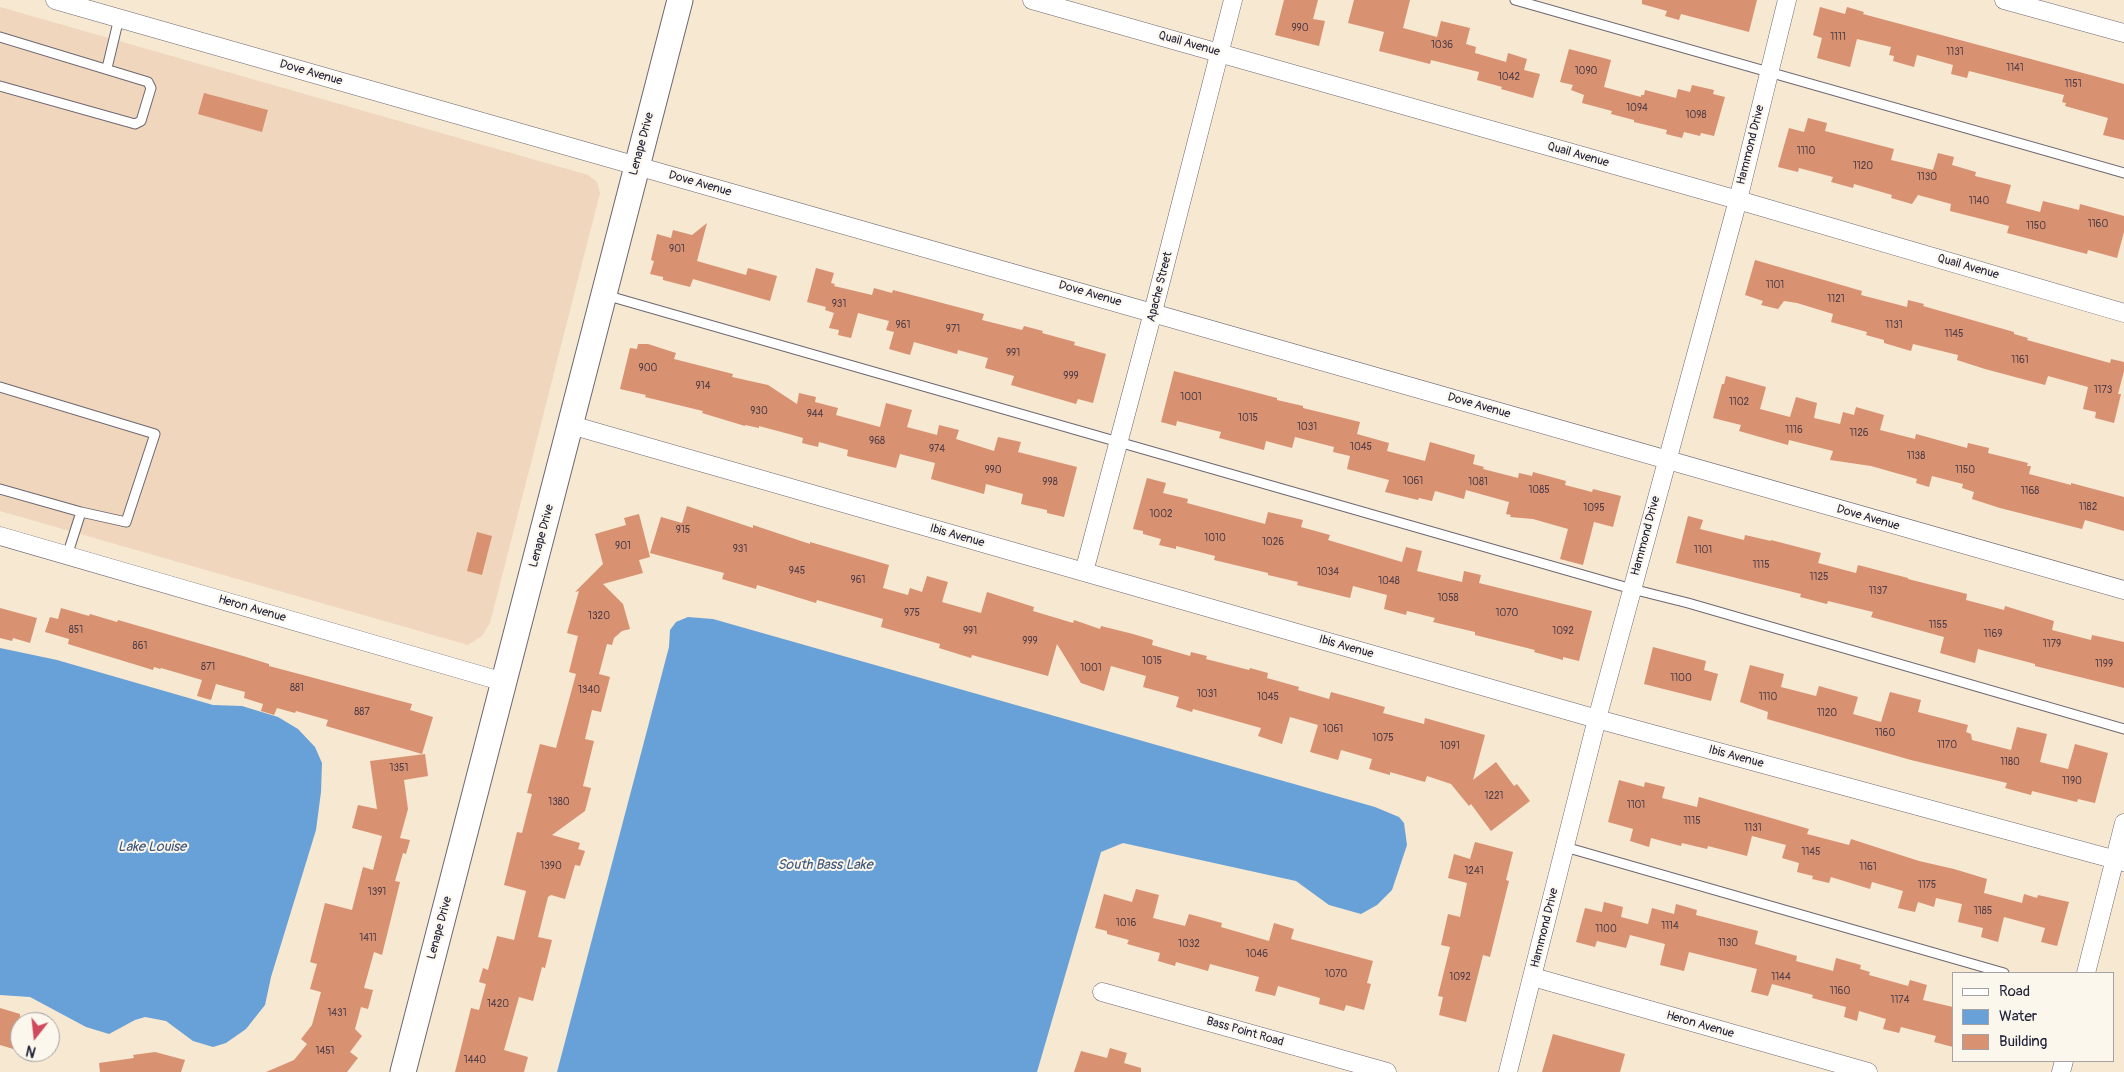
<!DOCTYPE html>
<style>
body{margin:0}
#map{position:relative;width:2124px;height:1072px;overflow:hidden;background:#f7e8d2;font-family:Pangolin,sans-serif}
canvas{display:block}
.legend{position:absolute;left:1952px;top:972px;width:162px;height:90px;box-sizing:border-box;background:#fbf7ec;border:1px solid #a4a2a5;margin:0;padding:6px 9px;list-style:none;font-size:15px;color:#22223b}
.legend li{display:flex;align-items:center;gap:10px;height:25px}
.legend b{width:25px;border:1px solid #a4a2a5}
.north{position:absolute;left:10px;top:1012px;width:50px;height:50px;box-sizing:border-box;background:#fbf7ec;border:1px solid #a4a2a5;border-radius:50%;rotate:196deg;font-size:14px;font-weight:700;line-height:20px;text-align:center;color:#22223b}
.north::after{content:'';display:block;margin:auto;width:18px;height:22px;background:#d1495b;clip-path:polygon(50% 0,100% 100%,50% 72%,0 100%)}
</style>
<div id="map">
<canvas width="2124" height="1072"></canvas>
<ul class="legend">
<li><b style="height:6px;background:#fff"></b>Road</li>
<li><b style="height:14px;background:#68a1d7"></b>Water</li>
<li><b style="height:14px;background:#d89171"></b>Building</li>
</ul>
<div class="north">N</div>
</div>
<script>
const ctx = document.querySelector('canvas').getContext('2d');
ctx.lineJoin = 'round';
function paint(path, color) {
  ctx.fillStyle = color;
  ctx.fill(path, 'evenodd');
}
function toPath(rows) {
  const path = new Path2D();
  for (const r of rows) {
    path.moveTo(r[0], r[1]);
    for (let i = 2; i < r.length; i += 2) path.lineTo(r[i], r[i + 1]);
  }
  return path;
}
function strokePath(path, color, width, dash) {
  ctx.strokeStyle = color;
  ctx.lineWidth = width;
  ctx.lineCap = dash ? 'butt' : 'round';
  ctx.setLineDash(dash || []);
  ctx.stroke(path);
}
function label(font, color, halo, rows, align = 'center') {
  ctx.font = font + ' Pangolin,sans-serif';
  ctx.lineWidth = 4;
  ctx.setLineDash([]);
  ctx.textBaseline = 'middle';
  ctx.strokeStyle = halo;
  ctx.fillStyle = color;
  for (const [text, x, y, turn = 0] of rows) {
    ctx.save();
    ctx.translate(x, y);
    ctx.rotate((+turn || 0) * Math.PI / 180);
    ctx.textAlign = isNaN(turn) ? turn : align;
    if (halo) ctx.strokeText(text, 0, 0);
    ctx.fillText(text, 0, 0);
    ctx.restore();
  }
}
const built = toPath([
 [0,7,588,175,597,182,600,193,490,623,482,636,468,645,0,511]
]);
const water = toPath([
 [688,617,713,619,1375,807,1399,817,1404,823,1407,845,1392,890,1377,905,1361,914,1329,905,1296,881,1123,843,1101,852,1037,1072,557,1072,669,647,670,630,676,622],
 [0,648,57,660,213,705,242,706,278,717,298,729,315,747,322,763,321,792,316,830,271,977,265,1005,246,1029,226,1043,213,1047,193,1041,166,1021,145,1017,135,1020,109,1034,86,1027,30,997,0,995]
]);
const building = toPath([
 [1284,0,1318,0,1313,19,1325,21,1319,46,1275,35],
 [1354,0,1410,0,1403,28,1437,37,1441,21,1470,28,1466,44,1476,47,1475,53,1506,62,1508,53,1527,59,1524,70,1540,74,1533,98,1501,89,1502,87,1477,80,1479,72,1431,60,1430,64,1379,51,1384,32,1348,23],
 [1642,0,1757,0,1749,32,1681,14,1679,20,1665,16,1667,11,1642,4],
 [1820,7,1845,14,1847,7,1864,12,1863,14,2124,84,2124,140,2103,135,2108,118,2065,106,2066,103,2062,102,2064,95,1969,71,1967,78,1951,74,1953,65,1917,55,1914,67,1893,61,1894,56,1889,55,1891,47,1857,39,1850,67,1817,58,1822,38,1813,35],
 [1569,49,1611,60,1604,87,1641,97,1641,95,1644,95,1645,90,1676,98,1678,89,1690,92,1692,85,1714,90,1713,94,1725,97,1714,136,1701,133,1700,136,1684,132,1682,138,1666,134,1667,130,1634,122,1634,120,1611,114,1612,111,1582,103,1584,95,1571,90,1573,85,1560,82],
 [204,93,268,110,262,132,198,114],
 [1808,118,1827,123,1825,131,1894,149,1891,160,1933,170,1938,153,1954,157,1952,165,1976,172,1975,176,2011,185,2006,203,2040,212,2043,201,2079,210,2080,204,2124,216,2124,232,2117,258,2088,250,2087,254,2007,233,2009,226,1950,211,1951,204,1918,195,1912,204,1891,198,1892,195,1854,184,1853,188,1831,182,1833,177,1799,168,1798,172,1778,167,1789,128,1804,132],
 [707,223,697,261,746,275,748,268,777,276,770,301,693,279,690,287,663,280,663,277,650,274,654,261,651,260,657,234,671,238,673,230,692,235],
 [1755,260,1862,291,1861,295,1907,307,1908,300,1924,304,1923,306,2014,332,2014,334,2028,338,2027,340,2110,363,2111,359,2124,362,2124,371,2118,394,2121,394,2114,423,2095,418,2096,412,2083,409,2088,387,2048,376,2045,385,1985,369,1957,360,1958,355,1913,344,1911,351,1884,343,1884,340,1866,335,1867,332,1831,322,1833,314,1797,303,1784,301,1778,309,1761,305,1763,301,1745,295],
 [816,268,834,273,831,283,835,284,834,286,872,295,874,288,892,293,893,290,984,314,982,320,1022,330,1024,326,1043,331,1042,333,1075,342,1074,345,1106,354,1093,403,1078,399,1076,404,1011,385,1014,376,985,368,988,358,958,350,957,354,914,342,910,355,889,349,894,332,886,330,889,321,858,313,851,338,838,335,839,330,829,328,834,313,825,310,826,307,807,302],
 [638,344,648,344,676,353,674,359,733,374,732,377,768,385,797,404,799,393,816,397,815,402,838,408,836,415,880,427,886,403,912,410,907,427,937,435,939,425,959,430,956,439,994,451,998,437,1021,442,1018,452,1077,467,1064,517,1047,513,1047,510,1021,504,1023,494,986,484,984,494,931,479,935,463,900,454,896,468,847,456,848,450,819,442,818,447,802,443,803,438,789,434,759,426,759,428,745,425,745,426,702,413,703,411,645,397,646,395,620,389,630,348,637,349],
 [1174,371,1277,398,1277,400,1303,406,1303,408,1360,422,1357,434,1389,443,1387,451,1425,461,1430,442,1475,455,1473,464,1484,467,1483,469,1518,478,1519,473,1532,476,1533,472,1566,481,1565,485,1592,492,1593,489,1621,496,1613,527,1594,522,1583,565,1560,559,1568,529,1533,519,1510,517,1511,515,1506,514,1509,502,1466,490,1464,499,1435,491,1432,501,1419,498,1418,500,1385,492,1389,480,1347,469,1350,456,1333,452,1334,447,1295,437,1292,448,1266,441,1264,450,1219,438,1221,432,1177,421,1176,426,1161,422],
 [1726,376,1766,387,1760,409,1790,417,1796,397,1817,403,1814,418,1840,424,1843,412,1854,415,1856,407,1884,415,1880,430,1915,439,1916,434,1967,448,1968,443,1989,448,1988,453,2028,463,2027,466,2031,466,2029,474,2071,485,2071,483,2124,497,2124,531,2085,520,2082,529,2000,508,1972,499,1974,492,1962,488,1963,484,1932,476,1929,487,1916,483,1917,479,1871,466,1830,460,1833,451,1789,440,1788,445,1739,431,1741,425,1713,418,1722,384,1724,384],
 [1147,478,1166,483,1163,493,1188,499,1187,503,1265,524,1268,512,1303,520,1301,527,1330,535,1328,540,1402,562,1406,547,1422,551,1417,571,1462,582,1464,571,1481,575,1479,583,1592,611,1579,661,1563,657,1563,660,1534,652,1535,650,1475,635,1475,632,1433,622,1435,618,1407,611,1406,615,1384,609,1387,595,1353,586,1350,598,1297,585,1298,582,1268,575,1268,573,1214,560,1215,556,1176,546,1176,549,1159,545,1161,539,1143,534,1143,531,1133,529],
 [687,506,753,528,753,525,810,544,810,542,889,565,883,588,908,595,910,588,922,592,927,576,948,582,942,602,981,613,987,592,1034,607,1033,611,1073,623,1074,620,1100,629,1101,626,1133,634,1153,640,1152,645,1190,656,1191,652,1207,656,1206,659,1249,670,1250,668,1268,673,1267,678,1299,687,1298,690,1329,699,1331,692,1385,707,1383,713,1424,724,1425,718,1485,735,1473,780,1496,762,1514,786,1517,784,1530,801,1491,831,1471,804,1469,806,1451,784,1427,776,1425,782,1390,772,1390,775,1369,769,1372,759,1341,750,1338,760,1310,752,1318,725,1290,717,1282,744,1258,736,1261,728,1193,709,1192,712,1176,707,1179,697,1143,687,1146,676,1111,666,1104,691,1081,683,1057,644,1048,676,972,655,971,658,939,648,940,644,881,627,883,619,817,600,816,603,757,585,756,589,722,579,724,573,650,553,661,517,682,523],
 [639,514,650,557,639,560,643,573,603,584,623,604,630,629,622,631,614,638,612,645,607,644,599,674,610,677,601,712,592,710,585,739,594,741,583,786,591,788,585,811,552,835,580,843,578,849,585,851,580,866,575,865,565,899,551,895,548,897,538,937,552,940,545,968,542,967,533,1001,519,997,504,1050,528,1057,524,1072,455,1072,471,1008,479,1010,486,984,479,982,483,968,488,970,497,936,514,940,526,891,504,885,517,832,522,833,532,794,527,793,540,744,556,748,576,674,569,672,578,636,567,633,579,591,575,592,603,564,595,534,626,525,624,518],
 [1688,516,1703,520,1700,529,1744,540,1745,535,1771,541,1771,540,1821,553,1818,563,1856,573,1858,565,1908,578,1908,579,1967,594,1966,600,2004,610,2005,606,2054,621,2052,630,2091,640,2092,635,2124,642,2124,688,2035,666,2035,664,1978,649,1975,663,1940,653,1944,637,1871,617,1873,612,1828,601,1827,604,1800,597,1801,594,1676,563],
 [477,532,492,536,482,575,467,571],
 [0,608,37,618,30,643,13,638,12,641,0,638],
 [61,608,89,616,90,614,117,622,118,620,243,656,269,664,269,666,412,704,410,710,433,717,422,754,326,726,328,720,296,711,295,713,277,708,274,715,261,711,263,704,244,698,245,692,216,684,211,700,197,696,202,680,161,668,160,669,154,667,153,670,68,644,69,639,45,632,50,617,58,619],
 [1653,647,1706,661,1704,670,1718,674,1711,701,1644,684],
 [1750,665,1784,674,1781,687,1816,696,1819,686,1858,697,1853,714,1881,722,1890,692,1921,700,1918,712,1968,725,1966,732,1971,734,1972,740,2011,750,2017,727,2047,734,2040,762,2068,769,2075,744,2108,753,2095,803,2078,799,2077,802,2032,791,2031,795,2005,788,2007,783,1911,760,1767,719,1768,712,1740,702],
 [425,754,428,776,404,780,408,809,400,838,410,840,406,854,403,853,395,881,400,882,382,955,374,952,364,988,373,990,368,1009,361,1007,355,1029,362,1036,350,1052,358,1058,347,1072,266,1072,294,1060,307,1044,301,1039,312,1025,321,992,310,989,317,964,310,962,325,903,352,910,363,867,373,870,382,836,352,828,358,805,377,809,370,761],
 [1619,780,1644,787,1645,782,1665,787,1662,798,1697,807,1699,797,1809,829,1807,834,1849,845,1851,839,1919,861,1954,869,1987,879,1984,893,2022,903,2024,894,2037,898,2038,895,2069,902,2057,946,2041,942,2045,928,2004,917,1998,942,1981,937,1983,928,1958,922,1962,904,1936,898,1934,907,1918,902,1915,912,1898,908,1903,891,1872,882,1870,889,1831,877,1829,883,1812,879,1813,876,1797,872,1799,863,1782,858,1786,845,1752,836,1747,856,1708,846,1707,849,1682,843,1681,846,1651,838,1649,847,1630,841,1633,829,1608,822],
 [1475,842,1513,852,1506,880,1509,881,1490,957,1483,955,1466,1022,1439,1015,1443,997,1438,996,1450,947,1441,945,1448,914,1460,917,1467,883,1448,878,1454,854,1470,859],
 [1136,889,1159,895,1153,918,1185,926,1189,914,1222,923,1221,927,1269,941,1274,923,1294,929,1291,939,1373,961,1367,983,1371,984,1364,1010,1346,1005,1344,1011,1319,1004,1320,998,1278,986,1275,996,1255,991,1259,977,1210,964,1208,971,1176,962,1175,966,1158,961,1160,953,1127,944,1129,940,1107,934,1107,931,1095,928,1104,894,1132,902],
 [1604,902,1623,907,1621,917,1648,924,1652,908,1674,914,1676,904,1697,910,1696,915,1758,931,1755,944,1797,956,1796,961,1833,971,1836,958,1861,965,1860,969,1870,972,1869,975,1908,986,1910,980,1927,985,1923,1000,1953,1007,1953,1047,1934,1042,1936,1036,1901,1027,1899,1033,1883,1029,1886,1019,1859,1011,1857,1021,1844,1017,1846,1007,1812,998,1813,995,1772,984,1768,996,1751,992,1757,969,1689,952,1684,971,1660,965,1665,944,1630,935,1626,948,1597,941,1595,947,1576,942,1585,908,1602,912],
 [0,1008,20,1014,20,1051,0,1045],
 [1553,1034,1625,1054,1620,1072,1542,1072],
 [1110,1048,1127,1053,1124,1063,1141,1068,1141,1072,1074,1072,1081,1051,1107,1058],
 [155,1052,185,1060,181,1072,100,1072,99,1063,134,1058,133,1055]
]);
const lane = toPath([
 [1515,0,2124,173],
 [0,37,148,82,151,88,141,121,135,124,0,86],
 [107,68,119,18],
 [605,295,1632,589,1688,603,2124,729],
 [0,387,155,434,126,522,81,512],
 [0,489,81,512,67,556],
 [1565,847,2004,973]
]);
const street = toPath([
 [55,0,2124,590],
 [1032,0,1738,200,2124,313],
 [2004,0,2124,33],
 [571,425,1597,719,2124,862],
 [0,536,504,682],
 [1084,572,1153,312,1233,0],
 [2086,973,2124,823],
 [1533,977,1868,1072],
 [1102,992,1387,1072],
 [1508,1072,1597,719,1738,200,1787,0],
 [2061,1072,2064,1061]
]);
const secondary = toPath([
 [403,1072,680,0]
]);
const numberNames = [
 ["990",1300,28],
 ["1111",1838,37],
 ["1036",1442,45],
 ["1131",1955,52],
 ["1141",2015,68],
 ["1090",1586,71],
 ["1042",1509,77],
 ["1151",2073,84],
 ["1094",1637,108],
 ["1098",1696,115],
 ["1110",1806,151],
 ["1120",1863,166],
 ["1130",1927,177],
 ["1140",1979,201],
 ["1160",2098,224],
 ["1150",2036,226],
 ["901",677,249],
 ["1101",1775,285],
 ["1121",1836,299],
 ["931",839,304],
 ["961",903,325],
 ["1131",1894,325],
 ["971",953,329],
 ["1145",1954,334],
 ["991",1013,353],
 ["1161",2020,360],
 ["900",648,368],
 ["999",1071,376],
 ["914",703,386],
 ["1173",2103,390],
 ["1001",1191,397],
 ["1102",1739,402],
 ["930",759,411],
 ["944",815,414],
 ["1015",1248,418],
 ["1031",1307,427],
 ["1116",1794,430],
 ["1126",1859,433],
 ["968",877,441],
 ["1045",1361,447],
 ["974",937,449],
 ["1138",1916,456],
 ["990",993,470],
 ["1150",1965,470],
 ["1061",1413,481],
 ["998",1050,482],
 ["1081",1478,482],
 ["1085",1539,490],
 ["1168",2030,491],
 ["1182",2088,507],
 ["1095",1594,508],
 ["1002",1161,514],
 ["915",683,530],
 ["1010",1215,538],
 ["1026",1273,542],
 ["901",623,546],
 ["931",740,549],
 ["1101",1703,550],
 ["1115",1761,565],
 ["945",797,571],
 ["1034",1328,572],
 ["1125",1819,577],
 ["961",858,580],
 ["1048",1389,581],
 ["1137",1878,591],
 ["1058",1448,598],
 ["975",912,613],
 ["1070",1507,613],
 ["1320",599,616],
 ["1155",1938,625],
 ["851",76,630],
 ["991",970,631],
 ["1092",1563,631],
 ["1169",1993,634],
 ["999",1030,641],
 ["1179",2052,644],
 ["861",140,646],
 ["1015",1152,661],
 ["1199",2104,664],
 ["871",208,667],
 ["1001",1091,668],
 ["1100",1681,678],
 ["881",297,688],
 ["1340",589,690],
 ["1031",1207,694],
 ["1045",1268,697],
 ["1110",1768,697],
 ["887",362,712],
 ["1120",1827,713],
 ["1061",1333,729],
 ["1160",1885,733],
 ["1075",1383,738],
 ["1170",1947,745],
 ["1091",1450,746],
 ["1180",2010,762],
 ["1351",399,768],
 ["1190",2072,781],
 ["1221",1494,796],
 ["1380",559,802],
 ["1101",1636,805],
 ["1115",1692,821],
 ["1131",1753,828],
 ["1145",1811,852],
 ["1390",551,866],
 ["1161",1868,867],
 ["1241",1474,871],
 ["1175",1927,885],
 ["1391",377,892],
 ["1185",1983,911],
 ["1016",1126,923],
 ["1114",1670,926],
 ["1100",1606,929],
 ["1411",368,938],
 ["1130",1728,943],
 ["1032",1189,944],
 ["1046",1257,954],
 ["1070",1336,974],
 ["1092",1460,977],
 ["1144",1781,977],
 ["1160",1840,991],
 ["1174",1900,1000],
 ["1420",498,1004],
 ["1431",337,1013],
 ["1451",325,1051],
 ["1440",475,1060]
];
const streetNames = [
 ["Quail Avenue",1189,44,16],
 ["Dove Avenue",311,73,16],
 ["Lenape Drive",642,144,-75],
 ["Hammond Drive",1751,145,-76],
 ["Quail Avenue",1578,155,16],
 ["Dove Avenue",700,184,16],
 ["Quail Avenue",1968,267,16],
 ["Apache Street",1160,287,-76],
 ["Dove Avenue",1090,294,16],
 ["Dove Avenue",1479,406,16],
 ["Dove Avenue",1868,518,16],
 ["Lenape Drive",542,536,-75],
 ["Ibis Avenue",957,536,16],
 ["Hammond Drive",1646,536,-75],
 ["Heron Avenue",252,609,16],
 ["Ibis Avenue",1346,647,16],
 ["Ibis Avenue",1736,757,15],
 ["Lenape Drive",440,928,-75],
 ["Hammond Drive",1545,928,-76],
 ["Heron Avenue",1700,1025,16],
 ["Bass Point Road",1245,1032,16]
];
const waterNames = [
 ["Lake Louise",152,847],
 ["South Bass Lake",825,865]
];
paint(built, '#efd6bc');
paint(water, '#68a1d7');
paint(building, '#d89171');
strokePath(lane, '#6d6770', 11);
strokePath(street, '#6d6770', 19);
strokePath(secondary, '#6d6770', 27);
strokePath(lane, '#fff', 9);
strokePath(street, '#fff', 18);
strokePath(secondary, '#fff', 25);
label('10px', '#503e48', null, numberNames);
label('12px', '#22223b', '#fbf7ec', streetNames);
label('italic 14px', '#3e5579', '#fbf7ec', waterNames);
</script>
